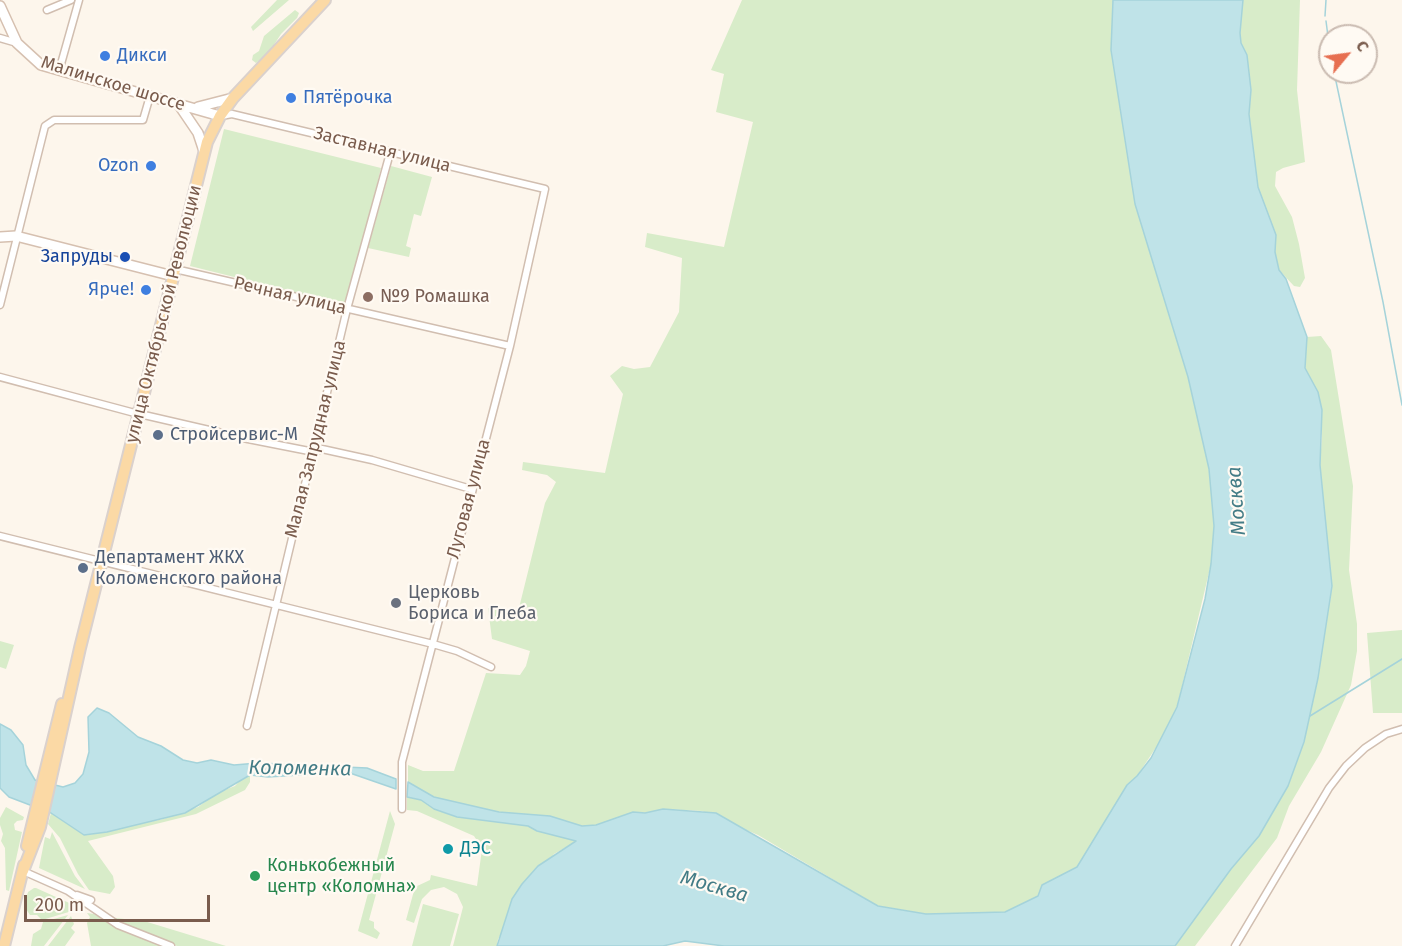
<!DOCTYPE html>
<meta charset="utf-8">
<style>
body{margin:0}
#map{position:relative;width:1402px;height:946px;overflow:hidden;background:#fdf6ec;font-family:"Fira Sans",sans-serif}
canvas{display:block}
.north{position:absolute;left:1318px;top:24px;width:60px;height:60px;box-sizing:border-box;background:#fffaf3;border:2px solid #cabbb1;border-radius:50%;rotate:61deg;font-size:16px;font-weight:700;line-height:24px;text-align:center;color:#7a5c4d}
.north::after{content:'';display:block;margin:auto;width:21px;height:27px;background:#e76f51;clip-path:polygon(50% 0,100% 100%,50% 72%,0 100%)}
.scale{position:absolute;left:24px;top:895px;width:186px;height:27px;box-sizing:border-box;border:3px solid #7a5c4d;border-top:0;padding-left:8px;font-size:18px;line-height:21px;white-space:nowrap;color:#7a5c4d;-webkit-text-stroke:4px #fffaf3;paint-order:stroke}
</style>
<div id="map">
<canvas width="1402" height="946"></canvas>
<div class="north">С</div>
<div class="scale">200 m</div>
</div>
<script>
const ctx = document.querySelector('canvas').getContext('2d');
ctx.lineJoin = 'round';
function paint(path, color) {
  ctx.fillStyle = color;
  ctx.fill(path, 'evenodd');
}
function toPath(rows) {
  const path = new Path2D();
  for (const r of rows) {
    path.moveTo(r[0], r[1]);
    for (let i = 2; i < r.length; i += 2) path.lineTo(r[i], r[i + 1]);
  }
  return path;
}
function strokePath(path, color, width, dash) {
  ctx.strokeStyle = color;
  ctx.lineWidth = width;
  ctx.lineCap = dash ? 'butt' : 'round';
  ctx.setLineDash(dash || []);
  ctx.stroke(path);
}
function label(font, color, halo, rows, align = 'center') {
  ctx.font = font + ' "Fira Sans",sans-serif';
  ctx.lineWidth = 4.5;
  ctx.setLineDash([]);
  ctx.textBaseline = 'middle';
  ctx.strokeStyle = halo;
  ctx.fillStyle = color;
  for (const [text, x, y, turn = 0] of rows) {
    ctx.save();
    ctx.translate(x, y);
    ctx.rotate((+turn || 0) * Math.PI / 180);
    ctx.textAlign = isNaN(turn) ? turn : align;
    if (halo) ctx.strokeText(text, 0, 0);
    ctx.fillText(text, 0, 0);
    ctx.restore();
  }
}
const green = toPath([
 [277,0,289,0,253,31,251,27],
 [742,0,1113,0,1111,50,1135,204,1188,377,1209,469,1214,526,1211,564,1177,707,1165,734,1137,776,1127,785,1077,867,1042,885,1038,896,1006,912,926,914,878,906,758,835,702,811,663,809,645,813,633,812,596,825,582,826,550,816,499,812,434,797,408,782,408,765,423,771,454,771,486,673,520,675,526,666,530,651,492,639,488,608,515,614,518,612,545,503,556,482,547,475,522,470,523,462,605,473,623,394,610,376,622,366,634,369,650,367,679,312,682,258,645,247,647,233,724,247,753,122,716,112,724,74,711,70],
 [1243,0,1300,0,1297,90,1305,162,1283,168,1276,172,1275,186,1292,217,1299,244,1305,278,1300,287,1294,286,1279,270,1275,252,1276,235,1258,187,1249,114,1251,90,1247,55,1241,43,1240,33],
 [295,10,299,13,297,18,281,34,268,54,256,63,252,60,253,55,259,51,264,36],
 [224,129,381,168,347,305,190,266],
 [391,166,432,177,421,216,414,214,406,246,411,248,409,257,368,248],
 [1321,336,1331,350,1353,486,1349,570,1357,624,1357,651,1351,685,1321,752,1289,806,1277,838,1195,946,1175,946,1231,869,1259,836,1304,742,1318,678,1332,586,1320,465,1322,434,1318,392,1305,368,1307,337],
 [1402,630,1402,713,1373,713,1367,633],
 [0,641,14,645,6,669,0,667],
 [250,775,250,782,245,790,196,814,88,841,113,876,115,887,110,894,89,890,78,874,60,838,48,824,51,813,84,835,93,834,163,819,198,807,217,793,235,786,244,776],
 [407,797,421,800,434,809,528,826,537,831,577,841,554,854,498,939,497,946,453,946,463,907,457,894,444,887,431,890,422,899,414,923,406,920,415,887,430,880,431,875,477,886,482,849,474,836,417,811,407,810],
 [6,807,24,817,23,820,17,821,14,824,15,830,22,832,9,891,6,890,5,848,1,841,3,834,0,825,0,818],
 [390,811,395,824,369,920,374,922,374,928,380,933,377,939,358,931],
 [52,832,75,876,85,889,39,868,45,837,50,839],
 [34,888,36,888,76,906,72,911,42,920,37,915,30,915,24,906,28,892],
 [423,904,459,914,450,946,412,946],
 [87,913,94,914,118,928,161,946,91,946,87,923,90,917],
 [68,915,44,946,31,946,33,934,41,929,43,922],
 [71,916,74,924,71,928,75,932,65,946,48,946],
 [115,918,144,921,226,946,177,946,118,922]
]);
const water = toPath([
 [1113,0,1243,0,1240,33,1241,43,1247,55,1251,90,1249,114,1258,187,1276,235,1275,252,1279,270,1286,279,1307,337,1305,368,1318,392,1322,410,1320,465,1332,586,1318,678,1304,742,1288,786,1259,836,1231,869,1175,946,724,946,685,941,663,946,497,946,512,899,522,884,538,866,576,841,537,831,528,826,457,817,434,809,421,800,407,797,408,782,434,797,499,812,550,816,582,826,596,825,633,812,645,813,663,809,716,813,878,906,926,914,1005,912,1038,896,1042,885,1077,867,1127,785,1137,776,1151,758,1177,707,1205,599,1211,564,1214,526,1209,469,1188,377,1135,204,1111,50,1113,0],
 [97,708,109,713,138,737,161,746,183,760,197,763,211,760,234,765,258,763,367,768,396,779,396,789,347,772,268,777,250,775,185,813,107,832,84,835,51,813,9,797,0,788,0,724,11,730,23,745,26,765,35,780,63,787,75,783,83,774,89,752,88,717,97,708]
]);
const stream = toPath([
 [1325,16,1326,0],
 [1326,21,1330,52],
 [1334,72,1383,302,1402,405],
 [1310,716,1402,659]
]);
const street = toPath([
 [47,10,71,0],
 [0,38,17,43],
 [59,71,79,0],
 [221,116,232,114,545,189,510,346,402,762,402,809],
 [175,269,510,346],
 [0,305,45,126,54,120,143,120,150,96],
 [0,377,131,412,248,439,314,452,322,449,372,460,471,489],
 [0,536,433,644,457,651,491,667],
 [247,726,347,309,390,153],
 [23,871,68,891,118,925,171,946],
 [77,895,91,900],
 [1235,946,1329,788,1346,766,1365,748,1386,734,1402,729]
]);
const secondary = toPath([
 [0,6,17,43,41,65,220,116],
 [179,105,198,133,204,151],
 [198,107,233,98],
 [0,237,16,236,173,276]
]);
const primary = toPath([
 [27,846,62,704],
 [23,871,40,827,80,648,207,142,220,116,233,98,325,0],
 [4,946,24,865]
]);
const markers = [
 [105,56,6,"#3f7fe0"],
 [291,98,6,"#3f7fe0"],
 [151,166,6,"#3f7fe0"],
 [125,257,6,"#1a4fb4"],
 [146,290,6,"#3f7fe0"],
 [368,297,6,"#8d6e63"],
 [158,435,6,"#5c6f8a"],
 [83,568,6,"#5c6f8a"],
 [396,603,6,"#6b7280"],
 [448,849,6,"#0f9aa8"],
 [255,876,6,"#2e9e5b"]
];
const shopNames = [
 ["Дикси",117,56],
 ["Пятёрочка",303,98],
 ["Ozon",139,166,"right"],
 ["Ярче!",134,290,"right"]
];
const streetNames = [
 ["Малинское шоссе",113,84,17],
 ["Заставная улица",382,150,14],
 ["Речная улица",290,296,13],
 ["улица Октябрьской Революции",164,314,-76],
 ["Малая Запрудная улица",316,439,-76],
 ["Луговая улица",469,499,-75]
];
const transitNames = [
 ["Запруды",113,257]
];
const educationNames = [
 ["№9 Ромашка",380,297]
];
const serviceNames = [
 ["Стройсервис-М",170,435],
 ["Департамент ЖКХ",95,558],
 ["Коломенского района",95,579]
];
const worshipNames = [
 ["Церковь",408,593],
 ["Бориса и Глеба",408,614]
];
const cultureNames = [
 ["ДЭС",460,849]
];
const leisureNames = [
 ["Конькобежный",267,866],
 ["центр «Коломна»",267,887]
];
const waterNames = [
 ["Москва",1237,501,-94],
 ["Коломенка",300,769,1],
 ["Москва",714,887,16]
];
paint(green, '#d8ecc9');
paint(water, '#bfe3e8');
strokePath(water, '#a5d3da', 1.5);
strokePath(stream, '#a5d3da', 1.5);
strokePath(street, '#d1beb0', 9);
strokePath(secondary, '#d6c0b0', 12);
strokePath(primary, '#dad1cd', 14);
strokePath(street, '#fff', 6);
strokePath(secondary, '#fff', 9);
strokePath(primary, '#fbd9a5', 10);
for (const [x, y, r, color] of markers) {
  const dot = new Path2D();
  dot.arc(x, y, r, 0, 2 * Math.PI);
  ctx.fillStyle = color;
  ctx.fill(dot);
  strokePath(dot, '#fffaf3', 2);
}
label('18px', '#366cbe', '#fffaf3', shopNames, 'left');
label('18px', '#7a5c4d', '#fffaf3', streetNames);
label('18px', '#164399', '#fffaf3', transitNames, 'right');
label('18px', '#785e54', '#fffaf3', educationNames, 'left');
label('18px', '#4e5e75', '#fffaf3', serviceNames, 'left');
label('18px', '#5b616d', '#fffaf3', worshipNames, 'left');
label('18px', '#0d838f', '#fffaf3', cultureNames, 'left');
label('18px', '#27864d', '#fffaf3', leisureNames, 'left');
label('italic 20px', '#437c86', '#fffaf3', waterNames);
</script>
